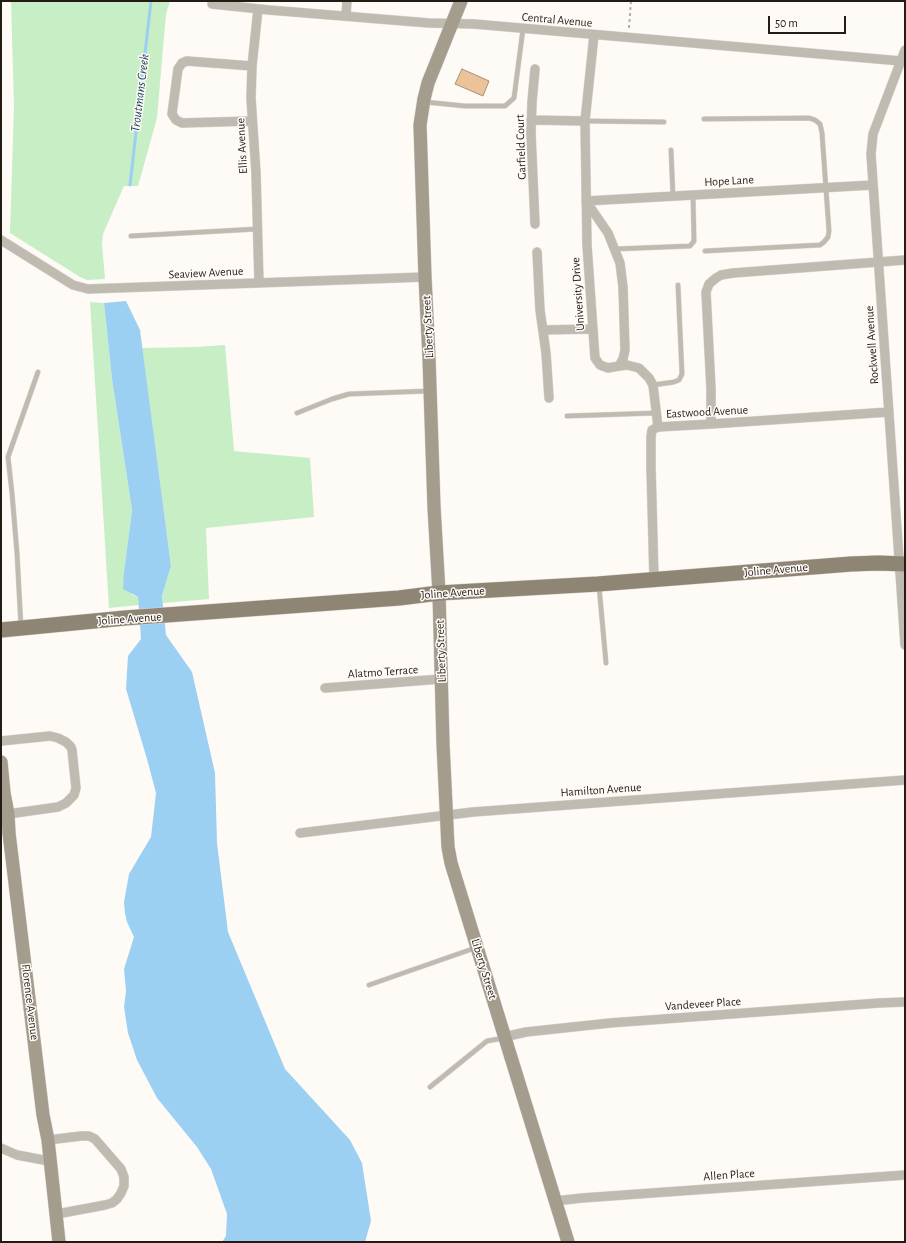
<!DOCTYPE html>
<style>
body{margin:0}
#map{position:relative;width:906px;height:1243px;overflow:hidden;background:#fefaf6;font-family:"Alegreya Sans",sans-serif}
canvas{display:block}
.frame{position:absolute;inset:0;border:2px solid #231c15;pointer-events:none}
.scale{position:absolute;left:768px;top:16px;width:78px;height:18px;box-sizing:border-box;border:2px solid #231c15;border-top:0;padding-left:5px;font-size:12px;line-height:14px;white-space:nowrap;color:#231c15;-webkit-text-stroke:3px #fefaf6;paint-order:stroke}
</style>
<div id="map">
<canvas width="906" height="1243"></canvas>
<div class="frame"></div>
<div class="scale">50 m</div>
</div>
<script>
const ctx = document.querySelector('canvas').getContext('2d');
ctx.lineJoin = 'round';
function paint(path, color) {
  ctx.fillStyle = color;
  ctx.fill(path, 'evenodd');
}
function toPath(rows) {
  const path = new Path2D();
  for (const r of rows) {
    path.moveTo(r[0], r[1]);
    for (let i = 2; i < r.length; i += 2) path.lineTo(r[i], r[i + 1]);
  }
  return path;
}
function strokePath(path, color, width, dash) {
  ctx.strokeStyle = color;
  ctx.lineWidth = width;
  ctx.lineCap = dash ? 'butt' : 'round';
  ctx.setLineDash(dash || []);
  ctx.stroke(path);
}
function label(font, color, halo, rows, align = 'center') {
  ctx.font = font + ' "Alegreya Sans",sans-serif';
  ctx.lineWidth = 3;
  ctx.setLineDash([]);
  ctx.textBaseline = 'middle';
  ctx.strokeStyle = halo;
  ctx.fillStyle = color;
  for (const [text, x, y, turn = 0] of rows) {
    ctx.save();
    ctx.translate(x, y);
    ctx.rotate((+turn || 0) * Math.PI / 180);
    ctx.textAlign = isNaN(turn) ? turn : align;
    if (halo) ctx.strokeText(text, 0, 0);
    ctx.fillText(text, 0, 0);
    ctx.restore();
  }
}
const green = toPath([
 [11,1,170,1,166,14,157,118,138,186,124,186,103,234,102,244,105,279,87,280,80,277,10,233,14,106],
 [90,302,104,303,112,379,132,510,124,572,132,595,138,597,139,605,109,608],
 [225,345,234,451,310,458,314,517,206,528,209,599,163,603,162,596,171,566,142,348,196,347]
]);
const water = toPath([
 [126,301,140,330,171,566,162,596,166,635,192,672,215,773,217,843,228,932,285,1069,350,1140,362,1163,371,1221,365,1242,222,1242,226,1236,227,1214,211,1169,197,1147,157,1098,137,1060,128,1033,124,1007,126,991,124,969,134,937,127,922,125,913,124,902,129,874,151,837,156,793,147,759,126,689,128,656,141,639,138,597,123,589,124,572,132,510,112,379,104,303]
]);
const stream = toPath([
 [130,185,151,1]
]);
const building = toPath([
 [462,69,489,81,483,96,455,84,462,69]
]);
const path = toPath([
 [629,28,631,1]
]);
const lane = toPath([
 [425,102,465,106,505,106,514,98,523,29],
 [704,119,809,118,815,120,820,124,822,133,829,231,828,237,824,242,820,245,705,251],
 [585,121,664,122],
 [671,150,673,196],
 [131,236,257,229],
 [615,249,690,246,694,241,693,195],
 [653,385,674,382,679,380,682,374,678,285],
 [297,413,332,399,349,394,429,391],
 [567,416,657,413],
 [599,586,606,663],
 [21,627,17,553,12,493,8,457,38,372],
 [369,985,475,948],
 [430,1087,487,1041,504,1038]
]);
const street = toPath([
 [212,4,269,10,429,23,474,24,901,61],
 [258,9,252,66,251,98,256,173,259,283],
 [346,15,347,1],
 [905,50,873,134,871,154,905,645],
 [252,66,187,61,182,63,178,69,172,114,176,120,182,123,252,121],
 [531,120,585,121],
 [586,201,608,233,620,263,623,287,625,350,623,359,619,366,608,368,600,365,595,358,587,245,585,121,594,35],
 [586,201,873,185],
 [535,224,531,133,532,102,535,69],
 [1,240,73,285,88,289,425,277],
 [537,252,540,310,546,353,549,398],
 [543,330,592,329],
 [619,366,627,365,639,368,649,378,653,385,658,427],
 [711,424,711,389,706,292,709,284,716,278,721,275,733,273,905,260],
 [654,579,651,467,651,437,652,430,658,427,711,424,889,412],
 [325,688,441,679],
 [1,741,50,736,58,738,66,742,71,747,72,750,76,788,74,795,66,803,58,807,8,814],
 [300,833,473,812,905,780],
 [504,1037,526,1032,610,1023,879,1003,905,1002],
 [48,1140,81,1136,89,1136,95,1139,121,1169,124,1177,124,1186,121,1193,117,1199,112,1203,105,1205,57,1214],
 [1,1148,17,1155,49,1161],
 [555,1201,582,1198,905,1175]
]);
const secondary = toPath([
 [461,1,428,83,424,99,420,125,425,277,429,358,434,507,439,593,443,744,448,847,451,863,568,1242],
 [1,762,4,793,8,814,9,833,43,1115,48,1140,59,1242]
]);
const primary = toPath([
 [1,630,125,618,399,598,439,593,598,584,851,564,878,563,905,564]
]);
const streetNames = [
 ["Central Avenue",557,20,5],
 ["Ellis Avenue",242,146,-93],
 ["Garfield Court",521,147,-92],
 ["Hope Lane",729,181,-3],
 ["Seaview Avenue",206,273,-3],
 ["University Drive",578,294,-94],
 ["Liberty Street",428,327,-93],
 ["Rockwell Avenue",872,345,-94],
 ["Eastwood Avenue",707,412,-3],
 ["Joline Avenue",776,570,-5],
 ["Joline Avenue",453,593,-4],
 ["Joline Avenue",130,619,-4],
 ["Liberty Street",441,651,-92],
 ["Alatmo Terrace",383,672,-4],
 ["Hamilton Avenue",601,790,-4],
 ["Liberty Street",484,969,73],
 ["Florence Avenue",30,1002,83],
 ["Vandeveer Place",703,1004,-4],
 ["Allen Place",729,1175,-4]
];
const waterNames = [
 ["Troutmans Creek",140,93,-83]
];
paint(green, '#c7eec4');
paint(water, '#9bd0f3');
strokePath(stream, '#9bd0f3', 3);
paint(building, '#ecc398');
strokePath(building, '#a2917f', 1);
strokePath(lane, '#dbd6d2', 5.5);
strokePath(street, '#dbd6d2', 10);
strokePath(secondary, '#dbd6d2', 14);
strokePath(primary, '#dbd6d2', 16);
strokePath(path, '#b5b0ab', 2, [3, 3]);
strokePath(lane, '#c0bbb1', 4.5);
strokePath(street, '#c0bbb1', 9);
strokePath(secondary, '#a49c8d', 13);
strokePath(primary, '#8f8574', 15);
label('12px', '#231c15', '#fefaf6', streetNames);
label('italic 13px', '#143f57', '#fefaf6', waterNames);
</script>
